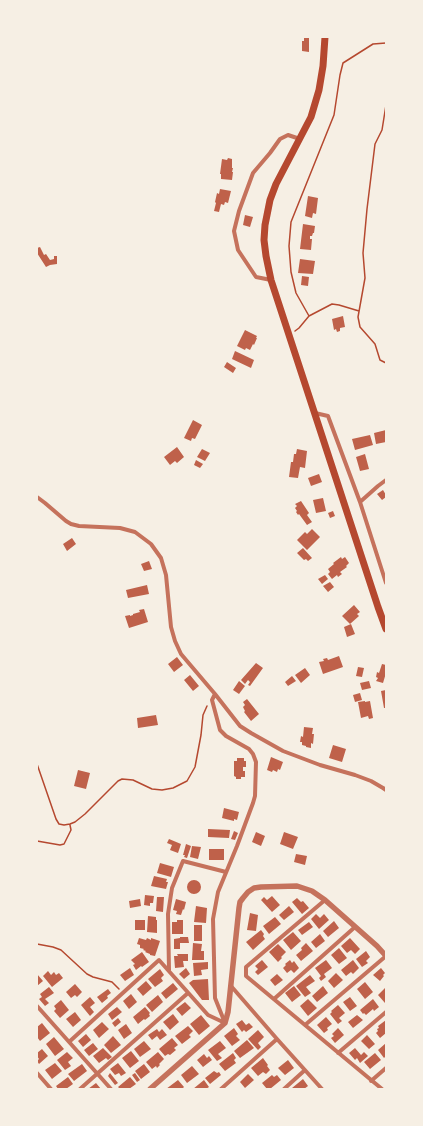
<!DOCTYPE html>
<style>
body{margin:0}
#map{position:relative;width:423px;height:1126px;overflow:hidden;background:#f6efe4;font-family:Jost,sans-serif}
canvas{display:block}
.frame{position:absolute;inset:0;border:38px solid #f6efe4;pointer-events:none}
</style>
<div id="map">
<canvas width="423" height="1126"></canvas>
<div class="frame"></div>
</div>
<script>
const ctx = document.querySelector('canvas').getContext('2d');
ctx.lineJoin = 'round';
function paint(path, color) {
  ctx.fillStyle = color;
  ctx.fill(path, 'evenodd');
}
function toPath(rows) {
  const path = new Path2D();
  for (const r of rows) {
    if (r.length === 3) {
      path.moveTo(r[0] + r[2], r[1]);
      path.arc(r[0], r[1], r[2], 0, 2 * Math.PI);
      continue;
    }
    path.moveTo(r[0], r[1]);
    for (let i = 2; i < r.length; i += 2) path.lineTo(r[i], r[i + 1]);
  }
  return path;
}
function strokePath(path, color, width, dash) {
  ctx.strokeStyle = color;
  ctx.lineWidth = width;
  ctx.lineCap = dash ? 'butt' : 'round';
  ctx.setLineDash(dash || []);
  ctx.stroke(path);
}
const building = toPath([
 [304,37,309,37,309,52,302,51,302,41,304,41],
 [228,158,232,159,232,168,233,168,232,172,233,172,232,180,221,179,221,174,220,174,222,159,227,160],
 [220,189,231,191,228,203,225,202,224,205,221,204,219,212,214,211,216,203,215,202,217,193,219,194],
 [308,196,318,198,316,214,313,213,312,218,305,216],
 [245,215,253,217,250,227,243,225],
 [303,224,315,226,314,233,313,233,312,236,310,236,310,239,312,239,311,250,300,249],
 [40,247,44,255,46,254,50,260,54,259,54,256,57,256,57,264,50,265,46,267,37,253,37,248],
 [300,259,315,261,313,274,298,273],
 [302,276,309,277,308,286,301,285],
 [343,316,345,327,340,328,340,331,337,332,336,329,334,330,332,319],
 [245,330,257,336,256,338,257,338,254,345,253,344,250,350,246,348,245,350,237,346],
 [235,351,254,360,251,368,232,359],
 [227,362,236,368,233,373,224,367],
 [193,420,202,425,195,439,192,438,191,441,184,438],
 [386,430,386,442,376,444,374,433],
 [370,435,373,445,355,450,352,439],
 [177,447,184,457,177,463,175,461,170,465,164,457],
 [202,449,210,453,205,461,197,457],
 [297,449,307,451,305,468,300,467,298,478,289,477,291,462,293,462,294,454,296,454],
 [365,454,369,469,360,471,356,457],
 [196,460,203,464,200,468,194,465],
 [319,474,322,482,311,486,308,478],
 [383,490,386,495,386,497,382,500,377,494],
 [323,498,326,511,316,513,313,500],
 [301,501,309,513,307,515,312,522,307,525,299,514,298,515,296,512,297,511,295,508,297,506,295,504],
 [333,511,335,516,330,518,328,513],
 [312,529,320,537,307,550,297,540,305,532,307,534],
 [72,538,76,544,67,551,63,544],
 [303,548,312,558,308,561,306,559,304,560,297,553],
 [341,557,342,559,345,557,349,563,346,566,347,567,340,572,342,574,338,577,337,575,332,579,328,574,330,572,328,569,334,564,333,563],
 [149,561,152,569,144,571,141,564],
 [325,575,328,579,322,584,318,579],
 [330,582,334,587,328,592,323,586],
 [147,585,149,594,128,598,126,590],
 [354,605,360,612,357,614,359,616,350,624,342,616],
 [144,609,148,622,129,628,125,616,130,615,130,616,133,615,133,614,140,612,139,610],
 [351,624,355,634,347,637,344,627],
 [339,656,343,667,323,674,319,662,324,661,323,659,327,658,328,660],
 [177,657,183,665,174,672,168,664],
 [256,663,263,668,250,686,248,685,250,682,248,680,245,684,241,680],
 [382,664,386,665,386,673,383,683,376,681,378,678,376,677,377,672,379,673],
 [358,667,364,668,362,677,356,676],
 [305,668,310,675,301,683,295,675],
 [190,675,199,686,193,691,184,680],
 [292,676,296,681,288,686,285,682],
 [239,681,245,686,239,694,233,690],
 [369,681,371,688,362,690,360,683],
 [386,690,386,708,384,708,381,691],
 [360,693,362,700,355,702,353,695],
 [247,699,259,714,251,721,244,712,245,711,243,707,245,705,243,702],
 [365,701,365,702,370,701,373,718,369,719,368,716,361,718,358,702],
 [156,715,158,725,138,728,137,718],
 [304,727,313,728,312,734,314,734,313,744,311,743,311,748,306,747,306,746,302,745,302,742,300,742,301,736,303,737],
 [333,745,346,749,342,762,329,758],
 [271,757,283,762,280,770,278,769,277,772,273,770,272,772,267,770],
 [237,758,244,758,244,761,246,761,246,767,243,767,243,771,245,771,245,777,241,777,241,779,236,779,236,777,234,776,234,761,237,761],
 [78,770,90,773,86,789,74,786],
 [224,808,239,812,237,820,234,819,234,821,222,818],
 [208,829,230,830,229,838,208,837],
 [234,831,238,833,235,840,231,839],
 [256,832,265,836,261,846,252,842],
 [284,832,298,837,293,849,280,844],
 [169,839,181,844,178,853,170,850,172,845,167,843],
 [186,844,191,846,187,858,184,857,185,855,183,855],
 [192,846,201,847,198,859,190,857],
 [209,849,224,849,224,860,209,860],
 [296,854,307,856,305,865,294,862],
 [160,863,174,867,171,877,157,873],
 [154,876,167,879,166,882,168,882,166,889,151,886],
 [194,887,7],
 [145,895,154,896,153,903,150,903,150,906,144,905],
 [272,896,280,905,272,912,261,900,264,897,267,900],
 [157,897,164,897,163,912,156,911],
 [297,898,301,902,303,901,309,908,302,914,292,902],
 [140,899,141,906,130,908,129,901],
 [176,899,186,902,184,910,183,909,181,915,176,914,177,911,173,910],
 [196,906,207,908,206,923,194,922],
 [289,906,294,912,284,920,279,915],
 [250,913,258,915,256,931,247,930],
 [316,914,320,918,324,914,329,920,319,929,311,919],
 [148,916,156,917,156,920,157,920,157,933,147,932],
 [275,917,281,924,269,934,263,926],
 [135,920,145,920,145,930,135,930],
 [177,920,183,920,183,934,172,934,172,922,177,922],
 [334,921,339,928,328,937,323,931],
 [309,922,313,927,302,935,298,930],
 [194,925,202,925,202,941,194,941],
 [261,930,264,934,263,936,265,939,253,950,246,942],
 [293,932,301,941,291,950,283,940],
 [320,934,325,941,316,948,311,942],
 [180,937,188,937,189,943,180,943,180,949,174,949,174,939,180,938],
 [139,938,146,940,147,938,151,940,151,938,160,941,155,956,150,955,150,954,145,952,146,951,143,950,144,949,140,948,140,945,137,944],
 [350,938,360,949,355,954,351,950,347,953,341,946],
 [193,943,202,944,201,951,204,951,204,960,192,960],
 [306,943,313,951,301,961,296,955,302,950,301,948],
 [278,944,286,952,281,957,282,958,278,962,269,952],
 [339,948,347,958,339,964,331,955],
 [366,951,370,957,366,961,368,963,362,967,356,959],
 [142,952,149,962,142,967,141,966,136,970,133,965,135,964,131,960],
 [177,954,188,954,188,961,183,961,184,967,175,968,174,956,178,956],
 [262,960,268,967,258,975,255,972,258,969,255,966],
 [290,960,292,963,294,961,299,968,294,973,291,970,287,973,283,968,286,965,285,964],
 [326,960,332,968,324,974,326,977,321,981,319,978,321,976,315,968],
 [353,960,359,968,353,974,351,972,346,976,341,970],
 [208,962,208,969,201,970,202,975,194,976,193,963],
 [130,968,134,975,125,981,120,975],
 [186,968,190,974,184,979,179,974],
 [381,968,385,973,383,975,384,976,380,981,373,975],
 [160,969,164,975,161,978,163,981,155,987,148,979],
 [48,971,51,975,54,972,56,975,59,973,63,978,52,987,43,976],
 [336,973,343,980,334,988,328,981],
 [37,974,43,981,37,986],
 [277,974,283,980,275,986,270,980],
 [310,975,315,981,306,987,311,993,305,997,296,986],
 [208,979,209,1000,202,1000,189,983,193,980],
 [146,981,152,988,143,996,137,989],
 [365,982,373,992,365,999,357,989],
 [173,983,178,989,166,999,161,993],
 [75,984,82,992,77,997,75,995,71,998,66,992],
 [294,986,301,995,292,1002,285,993],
 [323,986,328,993,317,1002,312,996],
 [49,987,54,993,45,999,49,1003,45,1006,39,999,42,997,40,994],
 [385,988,386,1002,385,1003,378,995],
 [108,989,111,993,107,996,108,998,102,1003,97,997],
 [131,994,137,1002,129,1009,123,1001],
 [158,995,163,1002,152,1012,146,1005],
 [90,997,95,1003,90,1007,94,1012,90,1016,81,1005],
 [350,997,357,1006,350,1011,343,1002],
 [308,999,317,1008,308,1016,300,1006],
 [373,999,379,1007,374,1011,373,1009,366,1015,364,1013,363,1014,360,1010],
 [61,1000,69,1010,60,1018,54,1011,56,1009,54,1006],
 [185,1002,191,1008,182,1016,176,1009],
 [338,1005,345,1013,339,1018,342,1021,338,1024,330,1014,332,1012,331,1011],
 [117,1007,122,1012,112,1020,108,1014],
 [145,1007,150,1013,149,1014,150,1016,145,1020,144,1019,138,1024,133,1017],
 [75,1012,81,1020,73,1027,66,1019],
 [173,1014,179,1022,170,1030,163,1022],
 [201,1015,210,1026,199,1035,190,1024],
 [357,1015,363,1020,353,1028,348,1022],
 [326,1017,332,1024,327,1028,328,1030,324,1033,317,1025],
 [118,1018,121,1022,115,1027,112,1023],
 [242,1020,246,1025,249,1023,253,1027,246,1032,244,1030,242,1032,236,1024],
 [386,1020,386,1033,380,1038,376,1033,378,1031,377,1029,379,1028,378,1026],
 [102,1022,109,1029,99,1038,93,1030],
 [42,1023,50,1033,40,1041,37,1037,37,1027],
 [126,1024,132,1033,124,1039,118,1030],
 [188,1026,193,1031,189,1035,191,1037,182,1044,175,1036],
 [234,1028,238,1034,236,1036,240,1040,232,1046,224,1036],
 [338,1028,344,1035,335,1043,331,1038,334,1036,332,1034],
 [157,1029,159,1032,162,1029,167,1035,160,1040,157,1036,152,1040,148,1035],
 [258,1030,264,1037,258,1043,261,1047,258,1050,248,1039],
 [86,1034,91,1040,83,1047,78,1041],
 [367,1035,375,1044,369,1049,361,1041],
 [113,1036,121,1045,111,1053,104,1045],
 [54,1037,64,1049,55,1056,46,1044],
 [172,1038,178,1045,174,1048,176,1050,170,1055,168,1054,165,1056,159,1049],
 [247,1040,254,1048,240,1058,234,1051],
 [144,1041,151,1049,140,1057,134,1049],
 [220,1041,226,1048,218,1054,222,1058,217,1061,208,1050],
 [93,1043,98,1049,89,1056,84,1050],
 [386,1043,386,1056,384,1058,378,1050],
 [103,1048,112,1057,108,1060,106,1058,99,1063,93,1056],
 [355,1048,361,1055,364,1052,368,1056,360,1063,357,1058,355,1060,349,1053],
 [42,1049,48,1056,39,1064,37,1061,39,1059,37,1056,37,1053],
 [131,1051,139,1061,130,1068,122,1058],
 [67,1052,73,1058,68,1062,71,1066,65,1070,57,1060],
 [158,1052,164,1059,159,1064,160,1065,157,1068,156,1066,152,1069,146,1062],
 [233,1053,236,1058,234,1060,236,1063,225,1071,219,1064],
 [375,1053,381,1060,370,1069,364,1062],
 [204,1054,207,1058,209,1056,212,1060,203,1067,197,1060],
 [263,1058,268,1065,267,1066,270,1070,266,1074,263,1072,258,1076,251,1068],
 [288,1060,294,1068,285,1075,278,1068],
 [55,1063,62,1071,52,1079,45,1070],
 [118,1063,126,1073,121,1076,119,1073,115,1075,110,1069],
 [82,1064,87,1071,74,1081,68,1074],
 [144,1064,150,1072,141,1079,135,1071],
 [192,1066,199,1074,187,1083,181,1075],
 [214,1071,217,1073,219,1072,221,1075,210,1084,205,1078],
 [110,1073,118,1083,115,1085,108,1076],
 [135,1073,140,1080,137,1082,132,1075],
 [248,1074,254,1080,245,1088,240,1082],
 [272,1075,274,1077,277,1075,281,1080,270,1089,267,1089,262,1083],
 [68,1077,73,1084,66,1089,58,1089,56,1086],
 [130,1077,136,1084,129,1089,120,1089,118,1087],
 [303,1079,308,1086,304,1089,293,1089,292,1088],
 [178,1080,184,1087,182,1089,166,1089],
 [204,1080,209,1087,206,1089,193,1089],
 [96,1083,101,1089,88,1089]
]);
const path = toPath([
 [386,105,382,130,375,144,367,209,363,253,365,278,358,317,360,327,375,344,380,360,386,363],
 [309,316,296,293,291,272,289,246,291,222,334,115,340,75,343,63,373,44,386,43],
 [295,331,299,328,309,316,332,304,339,305,359,311],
 [37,764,56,819,59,824,64,825,70,824,75,822,85,814,118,781,122,779,133,780,152,789,162,790,173,788,187,781,195,767,201,735,203,715,207,706],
 [37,841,60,845,64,844,71,830,70,825],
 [37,944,53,947,61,950,87,974,93,977,112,982,119,989]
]);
const minor = toPath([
 [271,280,256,277,238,250,234,231,239,211,253,173,270,153,280,139,288,135,300,139],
 [315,413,328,416,360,502,378,486,386,480],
 [37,497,45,503,66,521,71,524,79,526,120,528,135,532,151,544,161,558,166,575,171,627,175,641,181,654,215,694,240,726,251,733,283,751,320,765,355,775,371,781,383,788,386,790],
 [360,502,386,583],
 [215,694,212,700,220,730,226,736,249,749,253,754,256,762,255,796,253,803,237,846,218,892,213,919,215,998,225,1023],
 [325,900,246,967,246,976,382,1089],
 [169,970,168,914,172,888,183,861,226,872],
 [231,986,277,1039,322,1089],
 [274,999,355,927],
 [37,1006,111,1089],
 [305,1025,386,956],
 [69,1042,159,960,208,1015,225,1023],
 [338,1053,386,1012],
 [37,1073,51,1089],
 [371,1081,386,1068],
 [80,1089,188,993],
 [221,1089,277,1039],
 [284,1089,305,1070]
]);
const tertiary = toPath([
 [150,1089,225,1023,228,1012,239,908,240,902,243,898,248,892,254,888,261,887,297,886,312,891,325,900,377,946,386,956]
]);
const primary = toPath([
 [325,37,323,66,319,90,311,117,276,184,270,200,265,225,264,240,266,256,271,280,378,607,386,629]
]);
paint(building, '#bf614a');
strokePath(path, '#b5482f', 1.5);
strokePath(minor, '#c5725c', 4);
strokePath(tertiary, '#c5725c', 5.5);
strokePath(primary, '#b5482f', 7);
</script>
